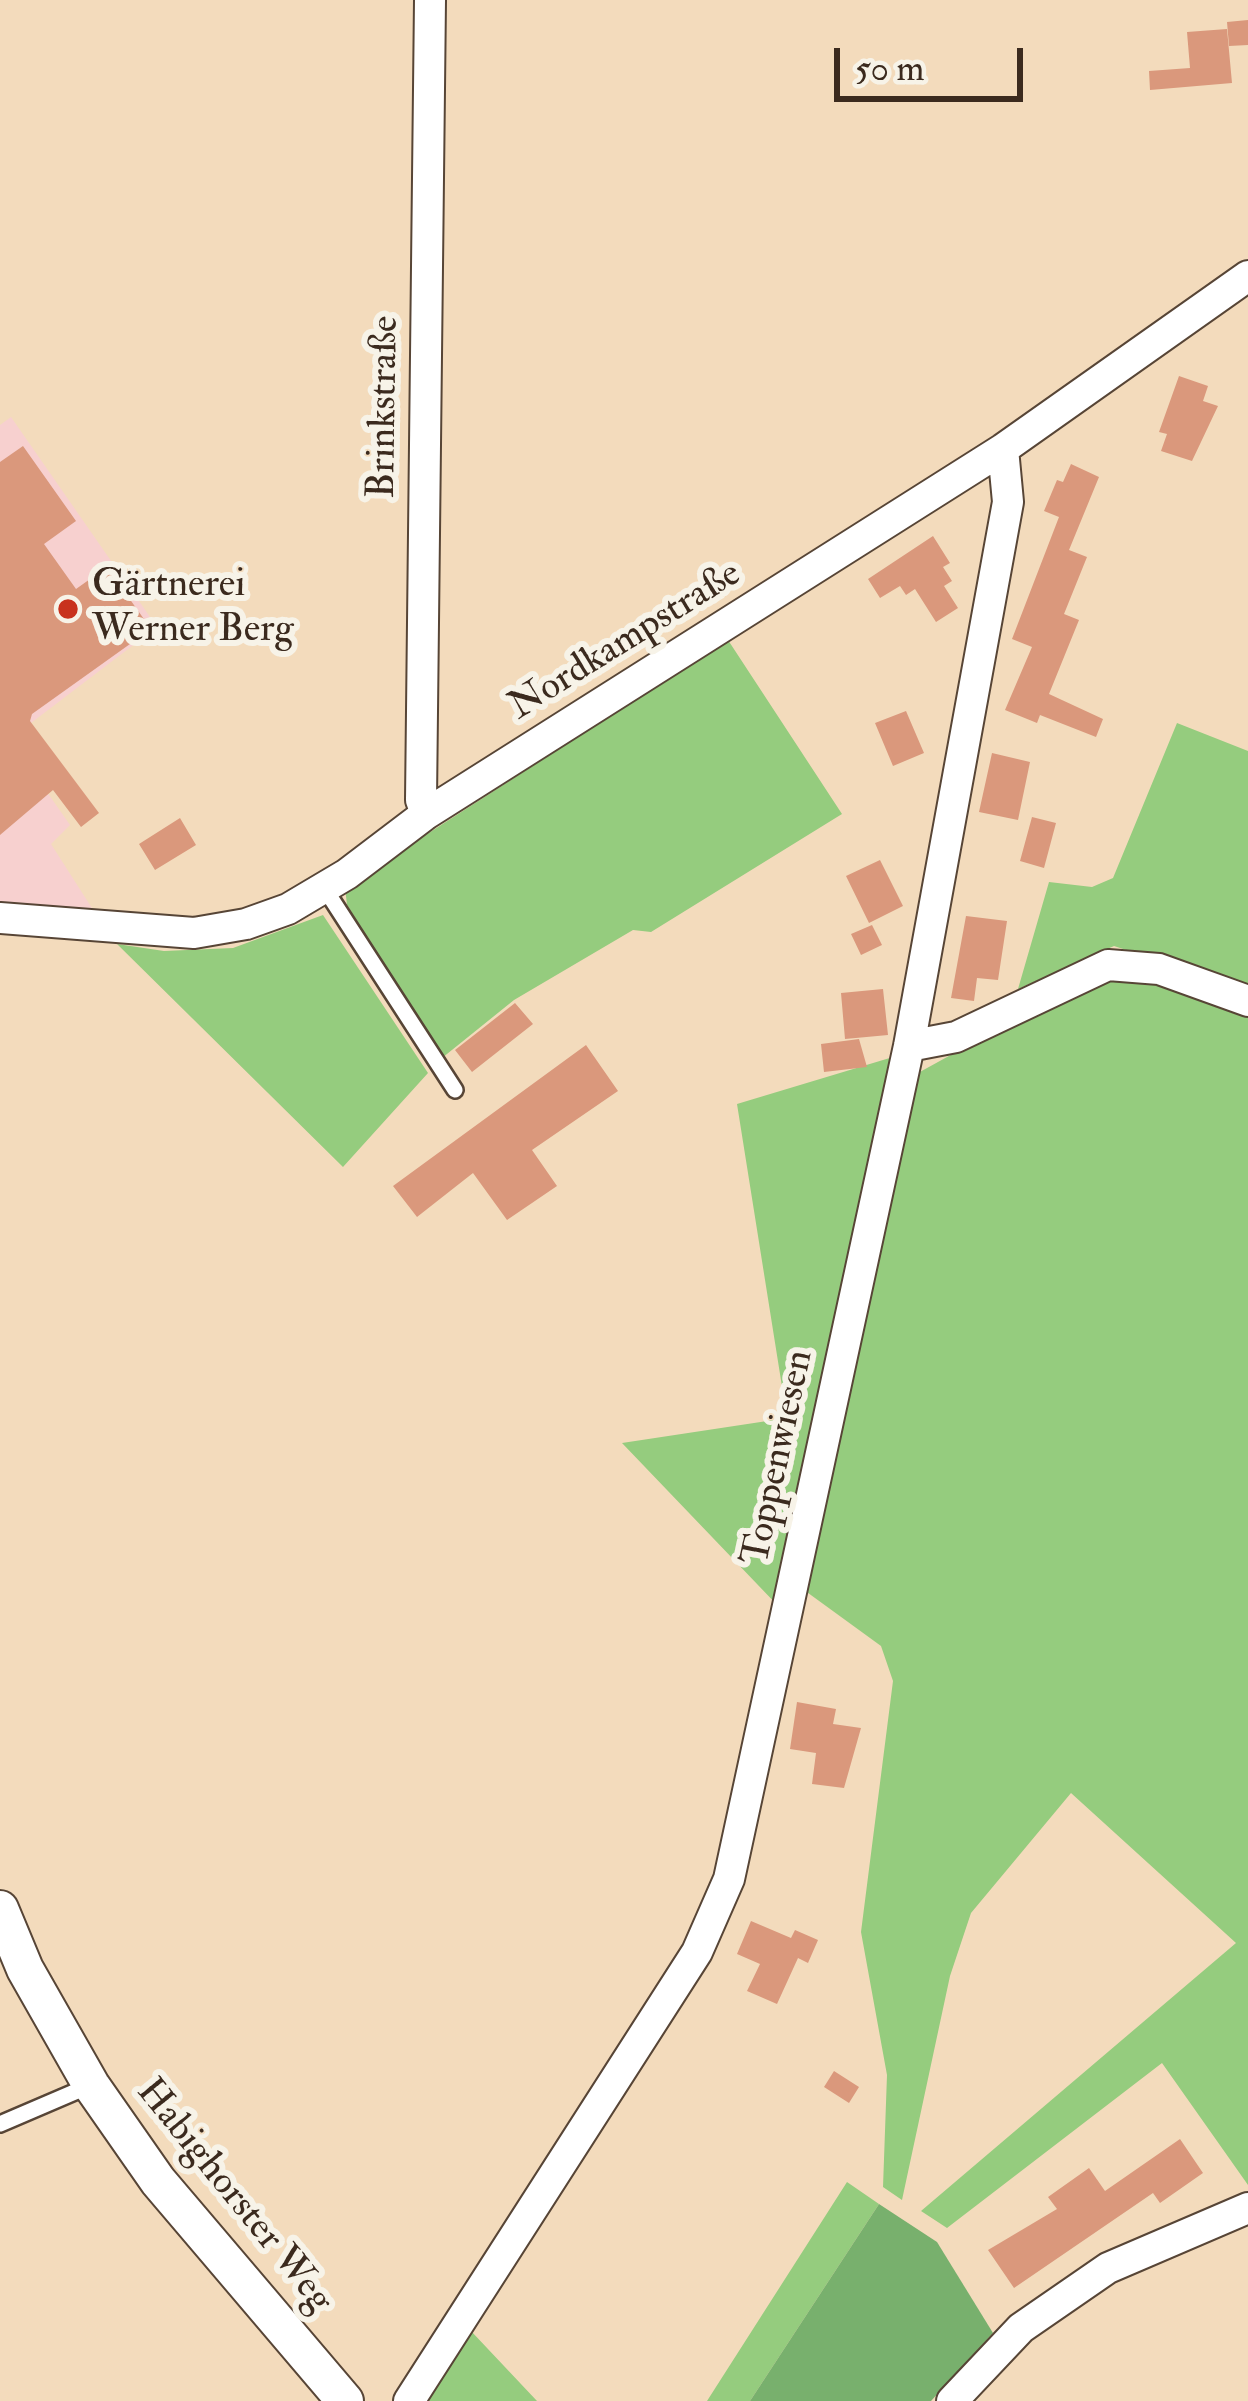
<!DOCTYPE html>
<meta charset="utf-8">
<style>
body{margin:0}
#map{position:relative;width:1248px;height:2401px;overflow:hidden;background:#f3dbbc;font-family:"IM FELL Double Pica",serif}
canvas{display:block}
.scale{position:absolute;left:834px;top:48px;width:189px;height:54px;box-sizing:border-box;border:6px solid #3b2a1e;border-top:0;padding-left:15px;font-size:36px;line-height:42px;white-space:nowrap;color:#3b2a1e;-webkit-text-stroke:9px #f7f3e8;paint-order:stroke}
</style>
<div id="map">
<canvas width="1248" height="2401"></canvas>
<div class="scale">50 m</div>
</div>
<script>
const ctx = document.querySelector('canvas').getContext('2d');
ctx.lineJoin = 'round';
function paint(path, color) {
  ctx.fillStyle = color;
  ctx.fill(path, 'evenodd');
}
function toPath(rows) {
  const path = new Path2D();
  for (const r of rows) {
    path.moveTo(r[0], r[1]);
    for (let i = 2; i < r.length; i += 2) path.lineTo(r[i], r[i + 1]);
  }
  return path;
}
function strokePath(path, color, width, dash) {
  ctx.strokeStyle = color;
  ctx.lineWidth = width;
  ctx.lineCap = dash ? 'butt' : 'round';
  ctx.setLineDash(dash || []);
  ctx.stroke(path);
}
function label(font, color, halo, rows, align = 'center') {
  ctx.font = font + ' "IM FELL Double Pica",serif';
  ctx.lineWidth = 12;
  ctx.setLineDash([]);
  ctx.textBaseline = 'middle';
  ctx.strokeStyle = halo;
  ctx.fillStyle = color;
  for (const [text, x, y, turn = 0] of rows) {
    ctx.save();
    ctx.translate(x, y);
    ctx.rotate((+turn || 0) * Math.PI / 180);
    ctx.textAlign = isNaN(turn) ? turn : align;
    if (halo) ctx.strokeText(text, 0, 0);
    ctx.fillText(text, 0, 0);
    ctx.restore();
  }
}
const built = toPath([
 [11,417,157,627,10,739,70,825,51,844,97,916,0,903,0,425]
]);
const green = toPath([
 [728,640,842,814,651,932,633,930,514,1000,442,1058,347,905,345,887],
 [1177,723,1248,751,1248,990,1114,946,1018,989,1049,882,1092,887,1113,878],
 [323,915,428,1073,343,1167,117,944,164,951,233,948],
 [1123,973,1248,1013,1248,2185,1162,2063,947,2228,921,2211,1236,1943,1071,1793,971,1913,950,1976,902,2200,883,2187,887,2075,861,1932,893,1681,881,1646,804,1590,918,1073,1087,980],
 [893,1057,780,1608,622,1443,787,1418,737,1104],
 [847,2182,879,2204,750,2401,707,2401],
 [471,2331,537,2401,428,2401]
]);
const forest = toPath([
 [879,2204,937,2242,993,2333,931,2401,750,2401]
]);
const building = toPath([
 [1248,20,1248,45,1229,46,1227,22],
 [1227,29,1232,83,1150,90,1149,71,1190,68,1187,32],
 [1179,376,1208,386,1203,401,1218,406,1192,461,1161,451,1167,434,1159,432],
 [23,446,76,521,44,544,76,589,107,567,151,629,32,714,30,721,99,813,81,827,53,790,0,835,0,462],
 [1071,464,1099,477,1069,550,1087,557,1064,614,1079,620,1049,694,1103,719,1096,737,1040,715,1037,723,1005,710,1032,647,1012,639,1059,517,1044,511,1057,480,1063,482],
 [933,536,950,563,943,567,952,581,944,586,958,608,936,622,915,589,906,595,900,586,880,598,868,579],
 [906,711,924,753,893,766,875,723],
 [992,753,1030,762,1018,820,979,812],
 [1032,817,1056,823,1044,868,1020,861],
 [180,818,196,845,155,870,139,844],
 [880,860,903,906,869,923,846,876],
 [966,916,1007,921,998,980,977,978,974,1001,951,998],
 [872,925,882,945,861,955,851,934],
 [883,989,888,1035,845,1039,841,993],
 [515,1003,533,1024,472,1072,455,1050],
 [859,1039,867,1067,824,1072,821,1044],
 [586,1045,618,1091,532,1150,557,1186,507,1220,473,1173,417,1217,393,1186],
 [797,1702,836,1709,833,1724,861,1728,844,1788,812,1784,816,1753,790,1749],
 [751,1921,791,1938,795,1930,818,1940,808,1963,798,1958,777,2004,747,1991,760,1964,737,1954],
 [834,2071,859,2087,849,2103,824,2087],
 [1180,2139,1203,2173,1160,2203,1153,2193,1014,2288,988,2250,1057,2209,1048,2197,1089,2168,1105,2191]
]);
const service = toPath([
 [325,889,455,1090],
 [0,2124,91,2085]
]);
const minor = toPath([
 [426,814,421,800,430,0],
 [0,918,194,933,246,924,288,909,347,874,426,814,1003,449,1248,276],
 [909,1046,956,1037,1108,965,1159,969,1248,1001],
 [409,2401,697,1952,729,1879,909,1046,1008,502,1003,449],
 [952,2401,1021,2328,1108,2268,1248,2208]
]);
const tertiary = toPath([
 [0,1909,25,1969,91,2085,158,2181,345,2401]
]);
const markers = [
 [68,609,12,"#c8321e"]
];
const streetNames = [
 ["Brinkstraße",386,407,-89],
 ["Nordkampstraße",626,642,-32],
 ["Toppenwiesen",780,1458,-78],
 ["Habighorster Weg",233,2197,51]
];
const poiNames = [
 ["Gärtnerei",92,587],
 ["Werner Berg",92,632]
];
paint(built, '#f7d0cf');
paint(green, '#95cc7e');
paint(forest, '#78b06d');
paint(building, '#da987c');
strokePath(service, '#574536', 20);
strokePath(minor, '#574536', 34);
strokePath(tertiary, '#574536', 40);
strokePath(service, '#fff', 15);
strokePath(minor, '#fff', 30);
strokePath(tertiary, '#fff', 36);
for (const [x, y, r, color] of markers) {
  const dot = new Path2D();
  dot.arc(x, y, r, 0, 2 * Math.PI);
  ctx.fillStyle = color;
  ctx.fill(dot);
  strokePath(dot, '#f7f3e8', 4.5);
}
label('39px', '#3b2a1e', '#f7f3e8', streetNames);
label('39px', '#3b2a1e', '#f7f3e8', poiNames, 'left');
</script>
